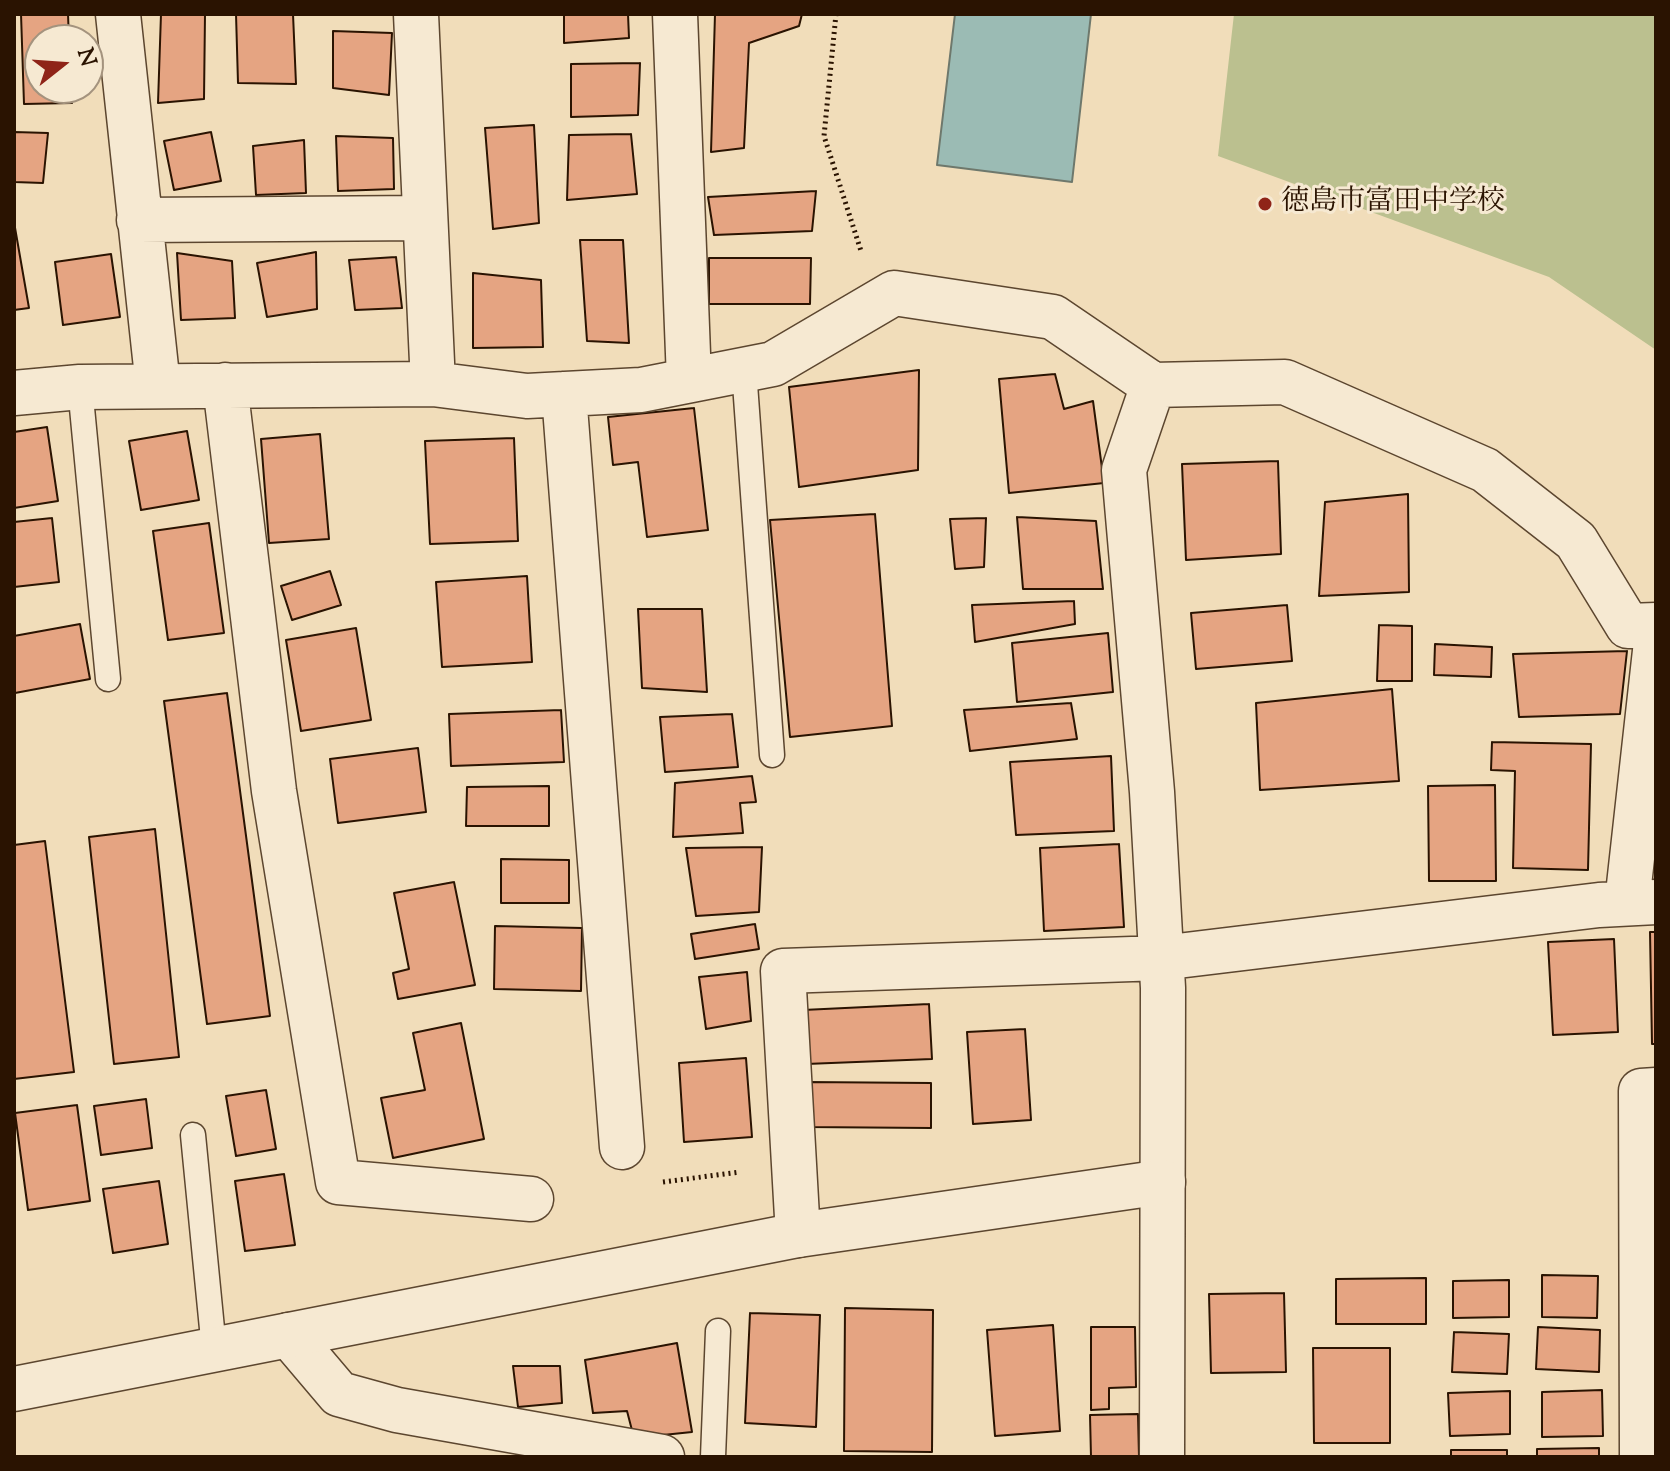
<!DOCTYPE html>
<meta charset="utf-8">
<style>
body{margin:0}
#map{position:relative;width:1670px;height:1471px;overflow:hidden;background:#f1ddba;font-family:"Sorts Mill Goudy",serif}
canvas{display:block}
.frame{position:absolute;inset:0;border:16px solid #2a1301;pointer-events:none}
.north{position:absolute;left:24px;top:24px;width:80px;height:80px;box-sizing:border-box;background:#f6e9d2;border:2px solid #a4937e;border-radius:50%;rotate:73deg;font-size:22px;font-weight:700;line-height:32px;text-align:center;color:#2a1301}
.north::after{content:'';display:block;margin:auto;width:28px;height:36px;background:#8f2418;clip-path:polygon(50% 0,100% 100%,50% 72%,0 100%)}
</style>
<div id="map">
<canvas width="1670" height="1471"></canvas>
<div class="frame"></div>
<div class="north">N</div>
</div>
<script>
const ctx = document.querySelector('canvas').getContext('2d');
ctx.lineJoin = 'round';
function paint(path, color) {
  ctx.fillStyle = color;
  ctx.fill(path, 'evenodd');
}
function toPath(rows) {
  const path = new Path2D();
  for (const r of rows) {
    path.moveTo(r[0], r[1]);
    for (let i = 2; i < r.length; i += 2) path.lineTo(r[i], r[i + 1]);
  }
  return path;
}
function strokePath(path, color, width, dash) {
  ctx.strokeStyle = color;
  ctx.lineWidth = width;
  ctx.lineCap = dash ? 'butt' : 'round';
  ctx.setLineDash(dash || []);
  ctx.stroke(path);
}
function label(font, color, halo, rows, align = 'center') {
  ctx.font = font + ' "Sorts Mill Goudy","Noto Serif JP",serif';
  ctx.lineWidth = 6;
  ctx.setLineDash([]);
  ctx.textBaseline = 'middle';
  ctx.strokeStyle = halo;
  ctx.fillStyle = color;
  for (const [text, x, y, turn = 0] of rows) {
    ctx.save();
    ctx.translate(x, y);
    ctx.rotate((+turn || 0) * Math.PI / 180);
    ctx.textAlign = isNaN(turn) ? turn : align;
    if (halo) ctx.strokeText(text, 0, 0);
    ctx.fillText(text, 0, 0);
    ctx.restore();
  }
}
const green = toPath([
 [1234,14,1656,14,1656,350,1549,277,1218,156]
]);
const water = toPath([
 [955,14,1091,14,1072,182,937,165,955,14]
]);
const building = toPath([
 [21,14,68,14,69,40,40,40,40,88,71,88,72,103,24,104,21,14],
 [161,14,205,14,204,99,158,103,161,14],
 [236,14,293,14,296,84,238,83,236,14],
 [564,14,628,14,629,38,564,43,564,14],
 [715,14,802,14,799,26,749,43,744,148,711,152,715,14],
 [333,31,392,33,389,95,333,88,333,31],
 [640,63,638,115,571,117,571,64,640,63],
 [534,125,539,223,493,229,485,128,534,125],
 [14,132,48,133,43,183,14,182,14,132],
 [211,132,221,181,174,190,164,141,211,132],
 [631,134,637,194,567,200,569,135,631,134],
 [336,136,393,138,394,189,338,191,336,136],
 [304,140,306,193,256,195,253,146,304,140],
 [816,191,812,231,714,235,708,197,816,191],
 [14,222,29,308,14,310,14,222],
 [580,240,623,240,629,343,587,341,580,240],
 [316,252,317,309,267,317,257,263,316,252],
 [177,253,232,261,235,318,181,320,177,253],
 [111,254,120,317,63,325,55,262,111,254],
 [396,257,402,308,355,310,349,260,396,257],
 [709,258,811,258,810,304,709,304,709,258],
 [473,273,541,280,543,347,473,348,473,273],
 [919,370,918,470,799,487,789,387,919,370],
 [1055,374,1064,409,1093,401,1104,483,1009,493,999,379,1055,374],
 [694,408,708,530,647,537,638,462,613,465,608,417,694,408],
 [47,427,58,501,14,508,14,432,47,427],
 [187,431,199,500,141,510,129,441,187,431],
 [320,434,329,539,269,543,261,439,320,434],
 [514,438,518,541,430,544,425,441,514,438],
 [1278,461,1281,554,1186,560,1182,464,1278,461],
 [1408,494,1409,592,1319,596,1325,502,1408,494],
 [875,514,892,726,790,737,770,520,875,514],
 [1017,517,1096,521,1103,589,1023,589,1017,517],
 [52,518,59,582,14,587,14,522,52,518],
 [986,518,984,567,955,569,950,519,986,518],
 [209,523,224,633,168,640,153,531,209,523],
 [330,571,341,605,292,620,281,586,330,571],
 [527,576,532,662,442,667,436,582,527,576],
 [1074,601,1075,624,975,642,972,605,1074,601],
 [1287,605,1292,661,1196,669,1191,613,1287,605],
 [638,609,702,609,707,692,642,688,638,609],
 [80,624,90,679,15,693,14,636,80,624],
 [1379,625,1412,626,1412,681,1377,681,1379,625],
 [356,628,371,720,301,731,286,640,356,628],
 [1108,633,1113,692,1017,702,1012,643,1108,633],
 [1435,644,1492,647,1491,677,1434,675,1435,644],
 [1627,651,1620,714,1519,717,1513,654,1627,651],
 [1392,689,1399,781,1260,790,1256,703,1392,689],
 [227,693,270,1016,207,1024,164,701,227,693],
 [1071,703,1077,739,970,751,964,710,1071,703],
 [561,710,564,762,451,766,449,714,561,710],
 [732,714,738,767,665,772,660,717,732,714],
 [1492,742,1591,744,1588,870,1513,868,1515,771,1491,770,1492,742],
 [418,748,426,812,338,823,330,759,418,748],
 [1111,756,1114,831,1016,835,1010,762,1111,756],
 [752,776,756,802,740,803,743,833,673,837,675,783,752,776],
 [1495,785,1496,881,1429,881,1428,786,1495,785],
 [549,786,549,826,466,826,467,787,549,786],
 [155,829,179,1057,114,1064,89,837,155,829],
 [45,841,74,1072,14,1079,14,845,45,841],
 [1119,844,1124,927,1044,931,1040,848,1119,844],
 [762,847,759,912,696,916,686,848,762,847],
 [501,859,569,860,569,903,501,903,501,859],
 [454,882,475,985,398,999,393,973,409,969,394,893,454,882],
 [755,924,759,949,695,959,691,934,755,924],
 [495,926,582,928,581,991,494,989,495,926],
 [1650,932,1656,932,1656,1044,1652,1044,1650,932],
 [1614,939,1618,1032,1553,1035,1548,942,1614,939],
 [747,972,751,1021,706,1029,699,977,747,972],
 [929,1004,932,1059,806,1064,803,1010,929,1004],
 [461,1023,484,1139,393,1158,381,1098,425,1090,413,1033,461,1023],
 [1025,1029,1031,1120,973,1124,967,1032,1025,1029],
 [746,1058,752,1137,684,1142,679,1063,746,1058],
 [805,1082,931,1083,931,1128,805,1127,805,1082],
 [266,1090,276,1149,236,1156,226,1096,266,1090],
 [146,1099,152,1148,101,1155,94,1106,146,1099],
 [77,1105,90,1201,28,1210,15,1113,77,1105],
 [284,1174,295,1245,245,1251,235,1181,284,1174],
 [159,1181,168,1244,113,1253,103,1189,159,1181],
 [1542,1275,1598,1276,1597,1318,1542,1317,1542,1275],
 [1426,1278,1426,1324,1336,1324,1336,1279,1426,1278],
 [1509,1280,1509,1317,1453,1318,1453,1281,1509,1280],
 [1284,1293,1286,1372,1211,1373,1209,1294,1284,1293],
 [845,1308,933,1310,932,1452,844,1451,845,1308],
 [750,1313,820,1315,816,1427,745,1423,750,1313],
 [1053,1325,1060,1431,995,1436,987,1330,1053,1325],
 [1091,1327,1135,1327,1136,1387,1109,1388,1109,1409,1091,1410,1091,1327],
 [1538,1327,1600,1330,1599,1372,1536,1369,1538,1327],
 [1454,1332,1509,1334,1507,1374,1452,1372,1454,1332],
 [677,1343,692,1432,634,1438,627,1411,593,1413,585,1360,677,1343],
 [1313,1348,1390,1348,1390,1443,1314,1443,1313,1348],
 [513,1366,560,1366,562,1403,518,1407,513,1366],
 [1602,1390,1603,1436,1542,1437,1542,1392,1602,1390],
 [1510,1391,1510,1434,1450,1436,1448,1393,1510,1391],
 [1138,1414,1139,1457,1091,1457,1090,1415,1138,1414],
 [1599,1448,1599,1457,1537,1457,1537,1449,1599,1448],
 [1451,1450,1507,1450,1507,1457,1451,1457,1451,1450]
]);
const path = toPath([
 [836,14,824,136,861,251],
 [663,1182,740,1172]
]);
const service = toPath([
 [744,370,772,755],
 [80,387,108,679],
 [193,1135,214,1349],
 [713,1457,718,1331]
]);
const minor = toPath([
 [118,14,158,386],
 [416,14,433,384],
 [675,14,689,380],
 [139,220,425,218],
 [225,385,274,791,338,1182,531,1199],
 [1153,385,1124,470,1152,792,1163,988,1162,1457],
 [14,393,80,387,433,384,527,396,641,390,773,364,894,293,1053,317,1153,385,1285,382,1485,470,1576,541,1628,626,1656,625],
 [564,394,622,1147],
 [1627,903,1656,642],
 [798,1235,783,971,1161,958,1599,905,1656,902],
 [289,1335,339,1394,397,1410,662,1457],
 [1642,1457,1641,1091,1656,1090]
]);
const tertiary = toPath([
 [14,1389,798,1235,1163,1182]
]);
const markers = [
 [1265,204,8,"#8f2418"]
];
const poiNames = [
 ["徳島市富田中学校",1281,204]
];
paint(green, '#bbc08f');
paint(water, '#9bbbb4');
strokePath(water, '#6e786c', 2);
paint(building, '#e5a482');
strokePath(building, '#2a1301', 2);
strokePath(service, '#5c462f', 27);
strokePath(minor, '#5c462f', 47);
strokePath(tertiary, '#5c462f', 47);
strokePath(path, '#2a1301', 5, [2, 4]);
strokePath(service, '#f6e9d2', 24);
strokePath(minor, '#f6e9d2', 44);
strokePath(tertiary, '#f6e9d2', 44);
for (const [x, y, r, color] of markers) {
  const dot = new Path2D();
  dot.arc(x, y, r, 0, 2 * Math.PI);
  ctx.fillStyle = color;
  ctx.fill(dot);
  strokePath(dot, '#f6e9d2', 3);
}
label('28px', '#2a1301', '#f6e9d2', poiNames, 'left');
</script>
